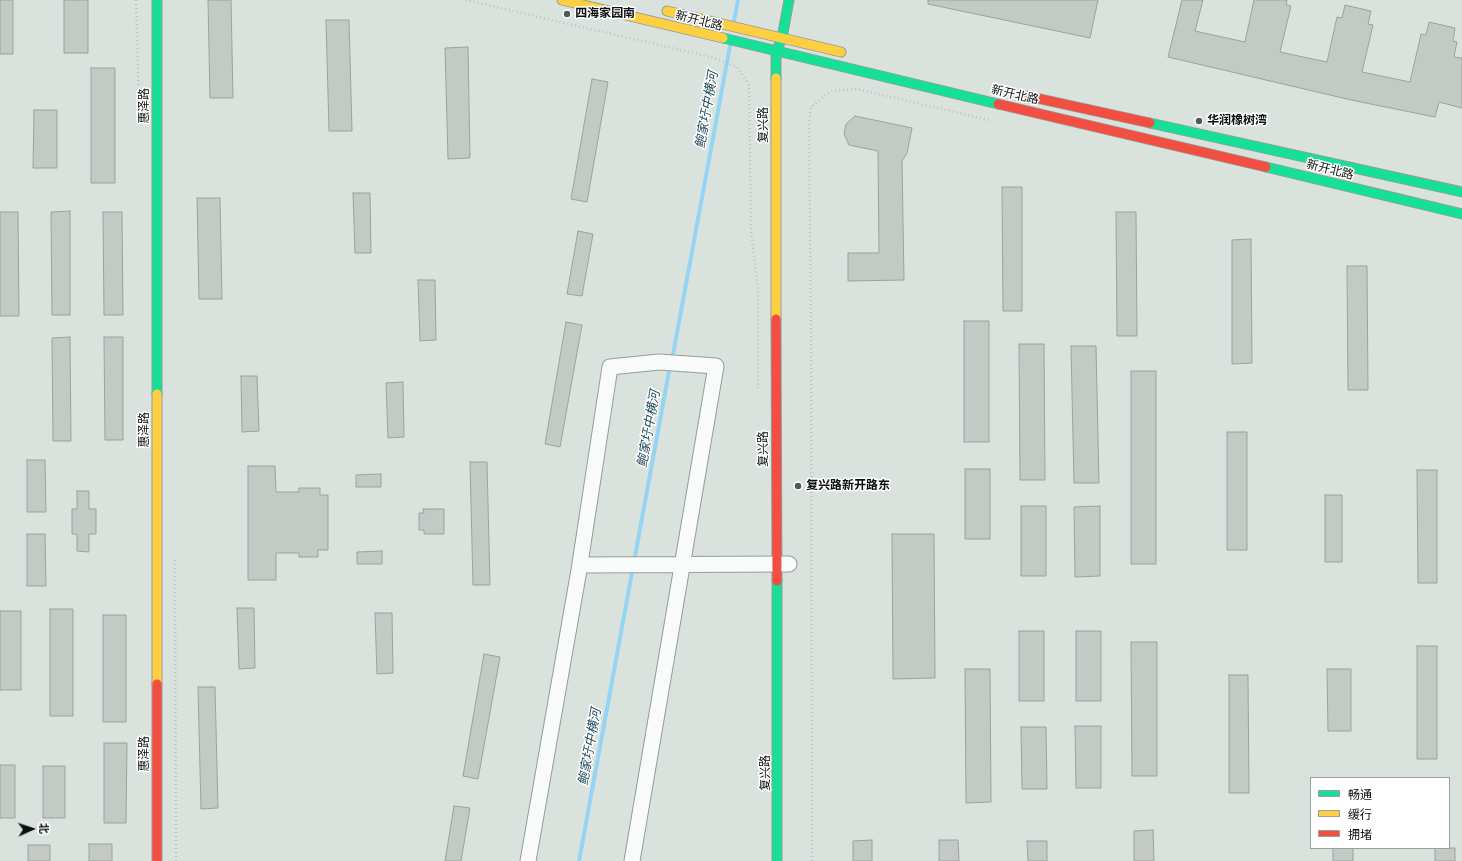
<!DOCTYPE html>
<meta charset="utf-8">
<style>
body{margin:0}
#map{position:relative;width:1462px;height:861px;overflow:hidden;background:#dae2de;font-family:"IBM Plex Serif","Noto Sans SC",serif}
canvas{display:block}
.legend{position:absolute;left:1310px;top:777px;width:140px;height:72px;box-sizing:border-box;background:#fff;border:1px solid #9d9f9e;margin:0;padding:5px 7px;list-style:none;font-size:12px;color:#0a100d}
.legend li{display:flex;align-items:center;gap:8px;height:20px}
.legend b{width:20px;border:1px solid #9d9f9e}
.north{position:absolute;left:12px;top:809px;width:40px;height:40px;-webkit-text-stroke:3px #fff;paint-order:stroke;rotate:87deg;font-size:11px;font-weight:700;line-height:16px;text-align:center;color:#0a100d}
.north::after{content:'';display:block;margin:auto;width:14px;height:18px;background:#0a100d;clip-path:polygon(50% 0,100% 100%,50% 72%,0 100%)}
</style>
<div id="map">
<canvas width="1462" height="861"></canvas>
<ul class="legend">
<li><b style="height:5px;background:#16e098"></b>畅通</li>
<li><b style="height:5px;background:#ffcf43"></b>缓行</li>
<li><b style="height:5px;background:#f24e42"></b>拥堵</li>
</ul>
<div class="north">北</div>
</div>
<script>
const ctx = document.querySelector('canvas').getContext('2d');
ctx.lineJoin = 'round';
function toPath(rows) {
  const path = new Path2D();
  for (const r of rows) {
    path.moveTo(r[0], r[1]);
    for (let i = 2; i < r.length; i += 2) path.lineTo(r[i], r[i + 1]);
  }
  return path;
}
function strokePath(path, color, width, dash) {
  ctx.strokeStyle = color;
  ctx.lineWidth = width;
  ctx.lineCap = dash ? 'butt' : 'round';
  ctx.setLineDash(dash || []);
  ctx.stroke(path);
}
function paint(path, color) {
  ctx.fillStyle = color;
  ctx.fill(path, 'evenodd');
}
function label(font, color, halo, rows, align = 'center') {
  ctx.font = font + ' "IBM Plex Serif","Noto Sans SC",serif';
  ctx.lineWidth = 3;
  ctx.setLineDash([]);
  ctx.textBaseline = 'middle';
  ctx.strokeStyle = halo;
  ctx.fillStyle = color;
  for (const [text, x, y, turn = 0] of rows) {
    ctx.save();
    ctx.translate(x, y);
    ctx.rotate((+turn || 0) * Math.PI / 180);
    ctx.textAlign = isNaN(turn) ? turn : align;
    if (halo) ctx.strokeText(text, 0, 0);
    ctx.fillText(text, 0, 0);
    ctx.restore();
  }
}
const stream = toPath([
 [734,21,738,0],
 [672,360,730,46],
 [579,861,670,366]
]);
const building = toPath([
 [0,0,13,0,13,54,0,54,0,0],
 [64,0,88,0,88,53,64,53,64,0],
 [208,0,231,0,233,98,210,98,208,0],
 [928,0,1098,0,1090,38,928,4,928,0],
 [1182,0,1203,0,1195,31,1245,42,1254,0,1287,0,1286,5,1291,6,1280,52,1327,62,1337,17,1342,18,1345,5,1371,11,1368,24,1373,25,1362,72,1410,82,1421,34,1426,35,1429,22,1455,28,1453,41,1457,42,1454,57,1462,58,1462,108,1439,102,1435,117,1351,100,1168,57,1182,0],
 [326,20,349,20,352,131,329,131,326,20],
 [468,47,470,158,448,159,445,48,468,47],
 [91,68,115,68,115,183,91,183,91,68],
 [592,79,608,82,587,202,571,199,592,79],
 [34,110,57,110,57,168,33,168,34,110],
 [855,116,912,128,907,153,902,161,904,280,848,281,848,253,879,253,878,151,849,145,844,134,846,124,855,116],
 [1002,187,1022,187,1022,311,1003,311,1002,187],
 [353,193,370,193,371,253,355,253,353,193],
 [197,198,220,198,222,299,199,299,197,198],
 [70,211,70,315,52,315,51,212,70,211],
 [0,212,18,212,19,316,0,316,0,212],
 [103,212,122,212,123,315,104,315,103,212],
 [1116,212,1136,212,1137,336,1117,336,1116,212],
 [578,231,593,234,582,296,567,294,578,231],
 [1251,239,1252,363,1232,364,1232,240,1251,239],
 [1347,266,1367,266,1368,390,1348,390,1347,266],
 [418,280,435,280,436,340,420,341,418,280],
 [964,321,989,321,989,442,964,442,964,321],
 [566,322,582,325,560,447,545,444,566,322],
 [70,337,71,441,53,441,52,338,70,337],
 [104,337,123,337,123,440,105,440,104,337],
 [1019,344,1044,344,1045,480,1020,480,1019,344],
 [1071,346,1096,346,1099,483,1074,483,1071,346],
 [1131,371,1156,371,1156,564,1131,564,1131,371],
 [241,376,257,376,259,431,242,432,241,376],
 [403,382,404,437,388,438,386,383,403,382],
 [1227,432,1247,432,1247,550,1227,550,1227,432],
 [27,460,45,460,46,512,27,512,27,460],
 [470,462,487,462,490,585,473,585,470,462],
 [248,466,275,466,276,492,299,492,299,488,320,488,320,495,328,495,328,550,318,550,318,557,299,557,299,553,276,553,276,580,248,580,248,466],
 [965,469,990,469,990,539,965,539,965,469],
 [1417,470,1437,470,1437,583,1418,583,1417,470],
 [381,474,381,487,356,487,356,475,381,474],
 [77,491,89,491,89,509,96,509,96,534,89,534,89,552,77,551,77,534,72,534,72,509,77,509,77,491],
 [1325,495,1342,495,1342,562,1325,562,1325,495],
 [1021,506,1046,506,1046,576,1021,576,1021,506],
 [1100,506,1100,576,1075,577,1074,507,1100,506],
 [423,509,444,509,444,534,424,534,424,530,419,530,419,513,424,513,423,509],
 [27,534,45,534,46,586,27,586,27,534],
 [892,534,934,534,935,678,893,679,892,534],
 [382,551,382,564,357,564,357,552,382,551],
 [237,608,254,608,255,668,239,669,237,608],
 [50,609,73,609,73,716,50,716,50,609],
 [0,611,21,611,21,690,0,690,0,611],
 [375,613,392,613,393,673,377,674,375,613],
 [103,615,126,615,126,722,103,722,103,615],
 [1019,631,1044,631,1044,701,1019,701,1019,631],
 [1076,631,1101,631,1101,701,1076,701,1076,631],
 [1131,642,1157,642,1157,776,1132,776,1131,642],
 [1417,646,1437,646,1437,759,1417,759,1417,646],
 [484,654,500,657,478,779,463,776,484,654],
 [965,669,990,669,991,802,966,803,965,669],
 [1327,669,1351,669,1351,731,1328,731,1327,669],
 [1229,675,1248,675,1249,793,1229,793,1229,675],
 [198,687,215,687,218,808,201,809,198,687],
 [1075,726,1101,726,1101,788,1076,788,1075,726],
 [1021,727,1046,727,1047,789,1022,789,1021,727],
 [104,743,127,743,126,823,104,823,104,743],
 [0,765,15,765,15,818,0,818,0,765],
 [43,766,65,766,65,818,43,818,43,766],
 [454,806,470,808,461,861,445,861,454,806],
 [1153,830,1154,861,1134,861,1134,831,1153,830],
 [872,840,872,861,853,861,853,841,872,840],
 [939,840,958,840,959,861,939,861,939,840],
 [1027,841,1047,841,1047,861,1028,861,1027,841],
 [89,844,112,844,112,861,89,861,89,844],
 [28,845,50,845,50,861,28,861,28,845],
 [1333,848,1353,848,1353,861,1333,861,1333,848],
 [1435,848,1455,848,1455,861,1435,861,1435,848]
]);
const path = toPath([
 [136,0,139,103],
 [466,0,715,58,737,67,749,85,751,230,758,289,758,389],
 [175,560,176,861],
 [812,861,811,329,809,123,811,107,831,91,857,89,989,120]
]);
const street = toPath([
 [580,565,789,564],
 [528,861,579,570,610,367,659,362,716,366,632,861]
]);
const fast = toPath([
 [157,0,157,394],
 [723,38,998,104],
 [776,78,776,52,782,38,789,0],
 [1150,123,1462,192],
 [1266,167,1462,214],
 [777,581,777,861]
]);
const slow = toPath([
 [562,0,723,38],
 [667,11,841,52],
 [776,78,776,319],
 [157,394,157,684]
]);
const jam = toPath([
 [1027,96,1150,123],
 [998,104,1266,167],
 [776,319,777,581],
 [157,684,157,861]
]);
const markers = [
 [567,14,4,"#535a56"],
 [1199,121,4,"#535a56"],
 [798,486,4,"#535a56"]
];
const poiNames = [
 ["四海家园南",575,14],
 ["华润橡树湾",1207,121],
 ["复兴路新开路东",806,486]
];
const streetNames = [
 ["新开北路",699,21,14],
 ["新开北路",1015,95,13],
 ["惠泽路",145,106,-90],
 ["复兴路",764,125,-90],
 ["新开北路",1330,170,14],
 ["惠泽路",145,430,-90],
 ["复兴路",764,449,-90],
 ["惠泽路",145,754,-90],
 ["复兴路",766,773,-90]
];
const waterNames = [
 ["鲍家圩中横河",707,110,-80],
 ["鲍家圩中横河",649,429,-80],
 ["鲍家圩中横河",590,747,-80]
];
strokePath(stream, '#93d5f2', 4);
paint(building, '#c3c9c5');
strokePath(building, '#9ca19e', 1);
strokePath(street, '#959c99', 17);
strokePath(fast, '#959c99', 11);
strokePath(slow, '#959c99', 11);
strokePath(jam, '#959c99', 11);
strokePath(path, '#bfc2c1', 2.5, [1, 3]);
strokePath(street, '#f9fbfa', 15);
strokePath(fast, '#16e098', 9);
strokePath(slow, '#ffcf43', 9);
strokePath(jam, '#f24e42', 9);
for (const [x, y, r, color] of markers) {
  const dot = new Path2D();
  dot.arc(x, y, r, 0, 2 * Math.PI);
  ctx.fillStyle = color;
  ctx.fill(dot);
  strokePath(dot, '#fff', 1.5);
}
label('bold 12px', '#0a100d', '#fff', poiNames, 'left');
label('12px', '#0a100d', '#fff', streetNames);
label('italic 13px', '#254d5f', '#fff', waterNames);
</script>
